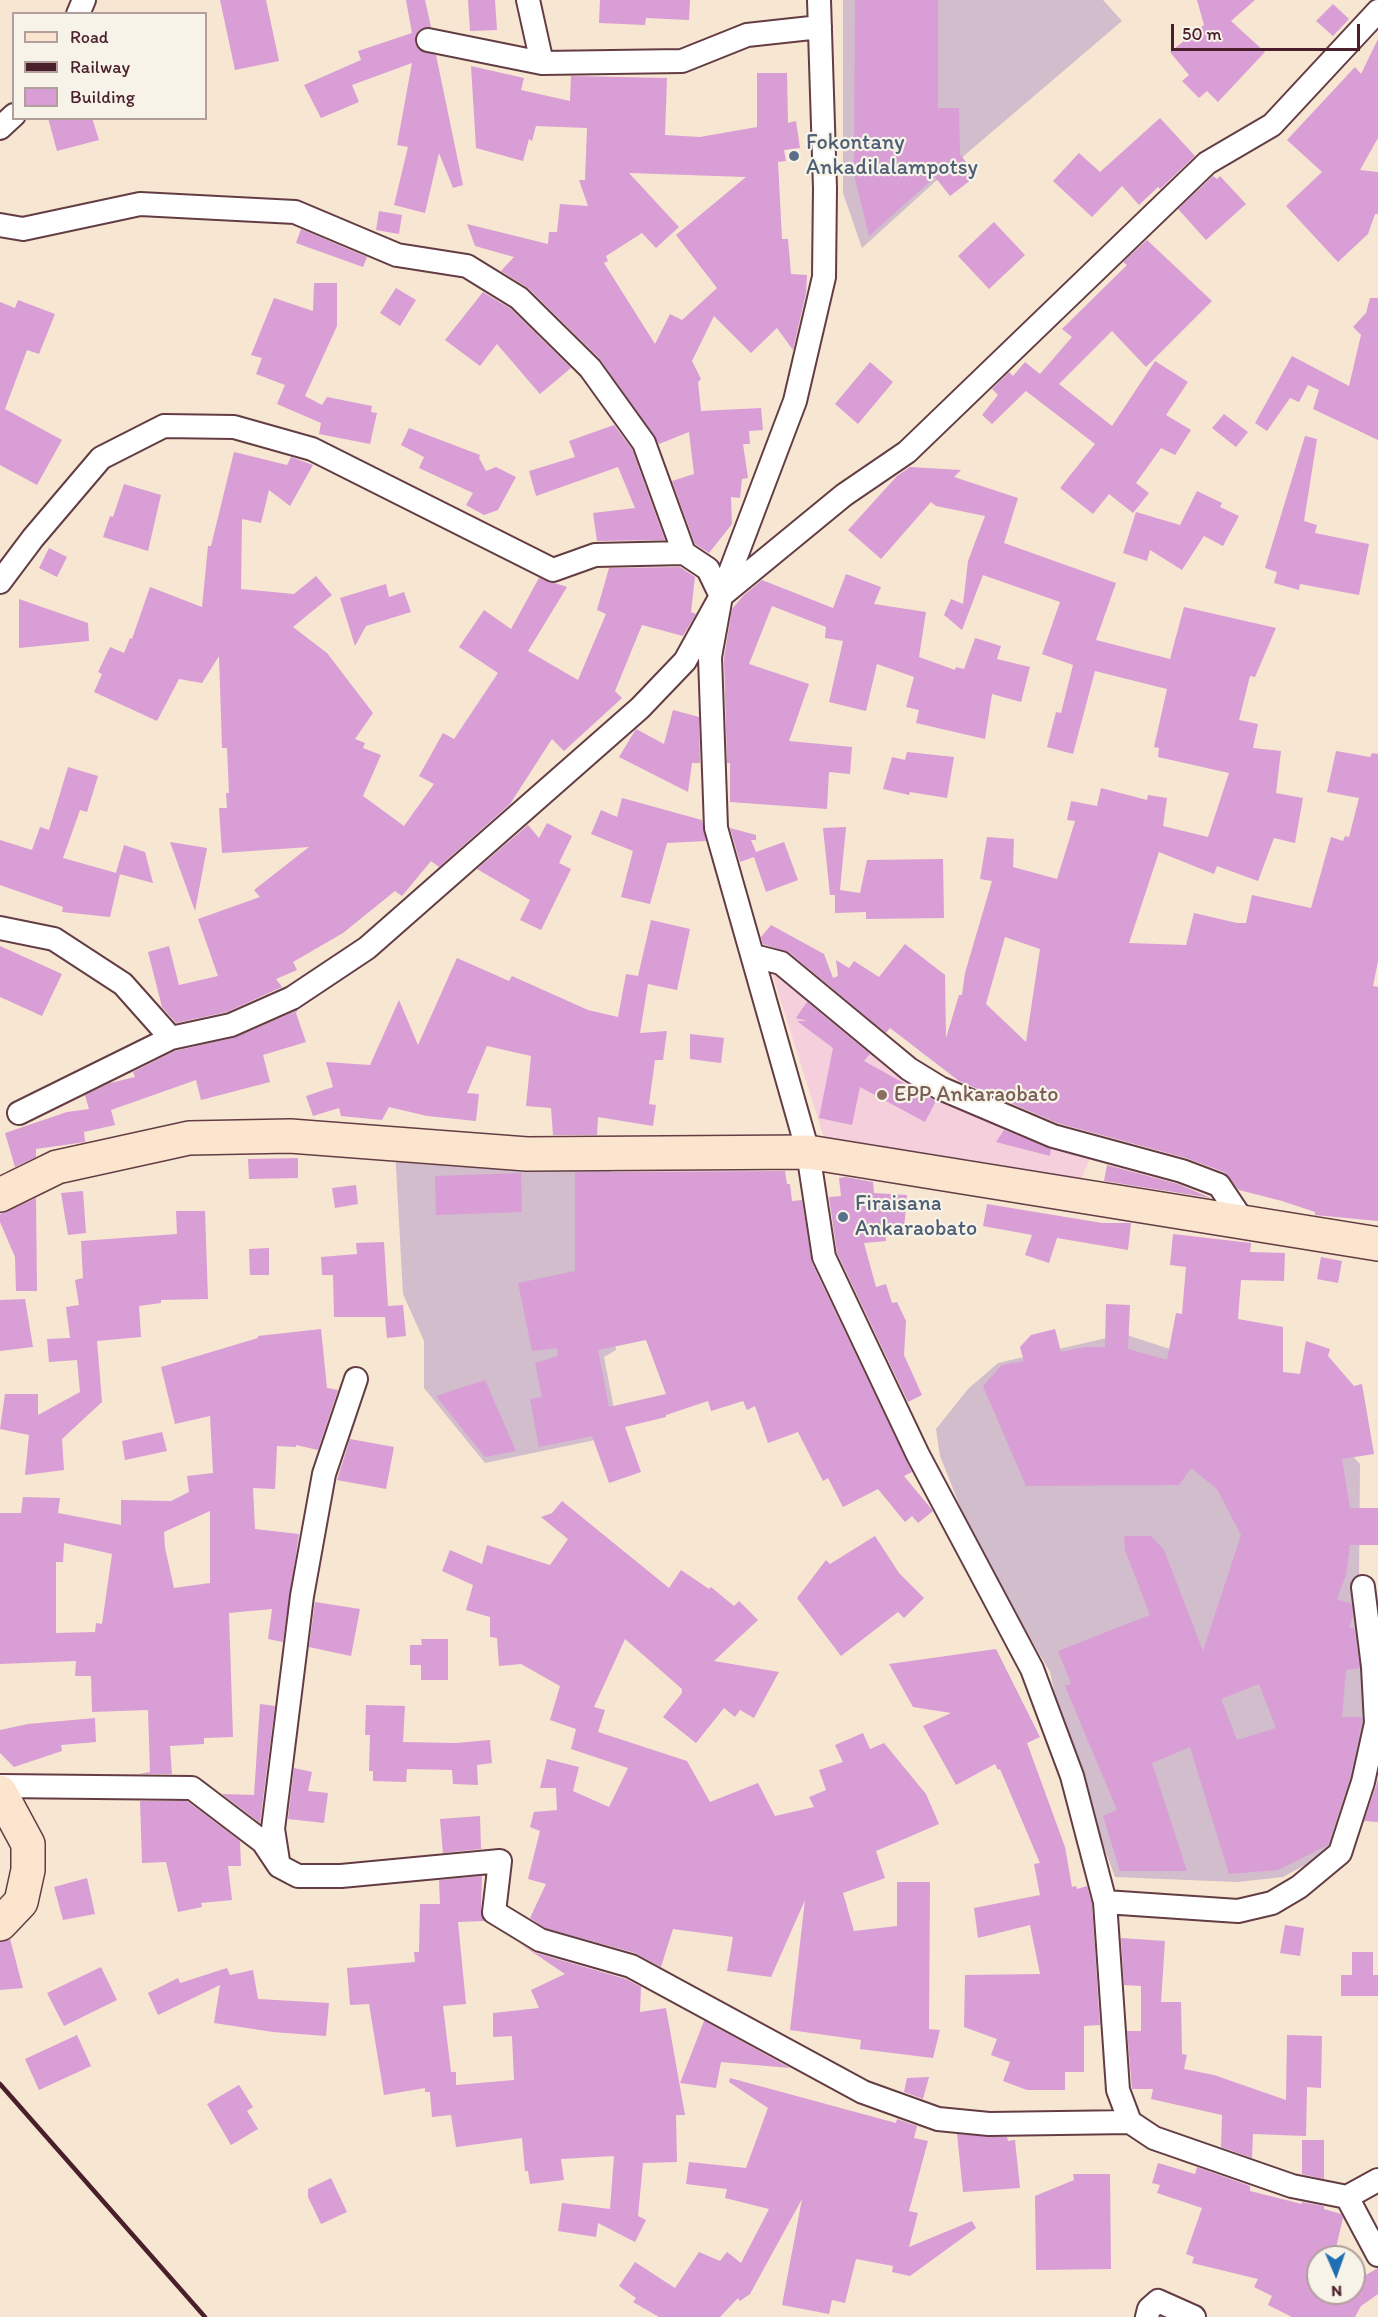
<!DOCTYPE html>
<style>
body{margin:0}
#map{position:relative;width:1378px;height:2317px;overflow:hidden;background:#f6e6d2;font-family:Itim,sans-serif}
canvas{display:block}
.legend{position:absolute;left:12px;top:12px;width:195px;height:108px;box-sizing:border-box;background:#f7f3e8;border:2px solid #b29e9c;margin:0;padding:8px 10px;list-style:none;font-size:18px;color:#4a1f2b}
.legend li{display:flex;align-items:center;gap:12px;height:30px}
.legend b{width:30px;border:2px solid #b29e9c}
.north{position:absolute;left:1306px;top:2245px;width:60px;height:60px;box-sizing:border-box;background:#f7f3e8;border:2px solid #b29e9c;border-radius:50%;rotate:178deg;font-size:16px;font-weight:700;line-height:24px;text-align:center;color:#4a1f2b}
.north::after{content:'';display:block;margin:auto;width:21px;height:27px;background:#1f6fb2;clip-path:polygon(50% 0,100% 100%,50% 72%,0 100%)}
.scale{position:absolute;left:1171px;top:24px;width:189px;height:27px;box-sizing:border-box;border:3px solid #4a1f2b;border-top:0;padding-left:8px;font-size:18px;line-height:21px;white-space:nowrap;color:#4a1f2b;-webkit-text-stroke:4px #f7f3e8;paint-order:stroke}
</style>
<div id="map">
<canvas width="1378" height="2317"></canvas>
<ul class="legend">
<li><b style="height:8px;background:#fce5cf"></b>Road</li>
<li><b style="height:8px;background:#4a1f2b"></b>Railway</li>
<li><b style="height:16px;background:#d99ed5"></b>Building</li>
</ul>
<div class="north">N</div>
<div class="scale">50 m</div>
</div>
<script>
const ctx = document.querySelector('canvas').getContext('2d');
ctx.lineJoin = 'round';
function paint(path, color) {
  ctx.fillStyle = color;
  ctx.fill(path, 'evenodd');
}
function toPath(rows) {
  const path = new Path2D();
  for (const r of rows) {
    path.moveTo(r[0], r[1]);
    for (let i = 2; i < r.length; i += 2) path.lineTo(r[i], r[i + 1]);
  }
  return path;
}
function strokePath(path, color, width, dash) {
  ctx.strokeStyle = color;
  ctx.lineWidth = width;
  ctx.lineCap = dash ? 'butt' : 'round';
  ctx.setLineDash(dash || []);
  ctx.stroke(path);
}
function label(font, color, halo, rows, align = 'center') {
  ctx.font = font + ' Itim,sans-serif';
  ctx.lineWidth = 4.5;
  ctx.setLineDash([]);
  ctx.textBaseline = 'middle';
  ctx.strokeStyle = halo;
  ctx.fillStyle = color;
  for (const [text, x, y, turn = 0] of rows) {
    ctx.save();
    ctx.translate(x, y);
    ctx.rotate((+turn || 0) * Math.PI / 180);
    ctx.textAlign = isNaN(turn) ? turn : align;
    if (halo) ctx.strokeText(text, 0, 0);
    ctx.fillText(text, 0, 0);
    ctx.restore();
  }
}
const built = toPath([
 [772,973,881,1057,1091,1156,1079,1184,825,1141]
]);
const industrial = toPath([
 [843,0,1103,0,1122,21,959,160,862,248,843,193],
 [395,1149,611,1162,607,1273,616,1350,604,1357,619,1435,485,1463,424,1388,424,1341,403,1294],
 [1124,1334,1288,1388,1360,1464,1359,1579,1372,1716,1340,1846,1283,1877,1237,1882,1115,1877,1065,1740,1050,1672,973,1539,940,1456,936,1429,968,1389,998,1363]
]);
const building = toPath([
 [220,0,266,0,279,61,235,70],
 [406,0,425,0,431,27,418,31,415,44,420,50,436,55,463,185,453,188,439,153,425,213,394,205,408,147,397,145,412,63,352,85,359,102,321,118,304,85,361,60,358,51,412,33],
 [468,0,495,0,497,30,470,31],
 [600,0,690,0,689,20,646,18,645,25,599,23],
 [855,0,938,0,938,108,959,108,960,154,976,176,950,196,935,177,869,236,854,175],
 [1197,0,1255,0,1231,21,1265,52,1218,102,1207,91,1199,98,1182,81,1189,75,1170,52,1204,25],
 [1333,4,1349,19,1333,36,1316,21],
 [1378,39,1378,138,1360,170,1378,172,1378,214,1375,214,1368,234,1338,262,1286,206,1322,172,1287,140,1355,67,1361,74],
 [471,66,524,78,521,90,570,101,571,76,667,78,665,135,700,137,757,127,757,73,787,73,788,123,796,121,800,148,784,150,786,161,778,162,782,239,788,239,791,274,807,275,806,293,793,350,777,328,751,353,714,316,692,361,701,379,698,382,701,411,761,408,763,430,749,431,750,444,743,444,748,478,742,479,740,498,731,497,732,524,709,553,695,544,672,481,694,474,689,432,659,444,599,358,528,288,501,271,514,257,475,246,467,224,548,244,549,232,557,232,560,204,588,206,579,180,585,180,587,128,536,126,532,141,529,139,523,161,476,148],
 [629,173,746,177,676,235,717,288,682,320,670,314,655,344,604,263,608,261,606,256,642,233,656,248,679,227],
 [48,118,92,118,99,140,57,151],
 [1160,118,1195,156,1160,189,1158,187,1139,205,1122,186,1092,217,1053,181,1079,153,1100,172],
 [1213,176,1217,179,1220,176,1246,204,1206,240,1178,209],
 [379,211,402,215,399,234,376,230],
 [994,222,1025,255,989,289,958,256],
 [301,229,367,257,363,267,296,243],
 [1147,240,1212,301,1146,367,1112,331,1059,384,1112,426,1155,361,1188,382,1166,415,1191,430,1175,455,1161,448,1136,483,1149,493,1133,513,1109,494,1093,514,1060,488,1095,444,1026,391,992,424,982,415,998,395,992,389,1009,372,1013,376,1025,362,1040,374,1072,337,1062,329,1127,265,1123,262],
 [314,283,337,283,337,326,305,396,322,405,327,397,372,406,371,412,377,413,370,444,319,434,321,423,277,404,285,385,256,374,262,358,251,355,274,298,313,311],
 [396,288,416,300,400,326,380,313],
 [483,292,511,309,571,368,540,394,497,344,480,366,445,340],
 [1370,298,1378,298,1378,440,1313,409,1319,390,1308,385,1299,402,1290,398,1267,431,1255,423,1292,356,1349,386,1361,335,1353,327,1366,313],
 [18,300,55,314,39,354,27,350,5,409,62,440,37,485,0,465,0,302,15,308],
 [870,362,893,382,858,424,835,404],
 [1224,414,1248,432,1236,447,1212,428],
 [614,425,632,449,665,540,597,541,593,513,635,508,618,467,536,496,529,471,575,457,569,441],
 [409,428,480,455,479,458,486,471,496,467,516,477,498,510,484,515,466,505,473,493,419,468,424,457,401,445],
 [1305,436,1317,439,1304,521,1317,525,1315,533,1369,544,1359,595,1300,584,1299,590,1274,583,1277,572,1265,568],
 [234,452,287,465,291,457,313,465,290,506,269,490,261,523,242,519,241,589,294,594,316,576,332,595,293,627,327,653,373,713,355,739,365,743,363,748,381,755,363,796,404,826,434,784,419,776,443,733,454,739,498,673,459,647,484,610,511,629,539,578,567,587,528,651,578,680,606,614,597,610,609,568,680,567,695,577,691,612,696,614,683,636,642,625,615,691,622,698,564,751,552,739,510,804,439,867,431,861,402,896,395,891,343,933,293,962,297,970,276,979,282,987,227,1012,176,1023,162,1007,148,952,169,946,179,985,218,976,198,919,260,897,254,890,309,847,222,853,219,808,227,808,226,793,229,793,227,748,222,748,219,656,202,683,179,679,157,721,94,692,102,674,98,672,110,647,124,653,130,638,132,639,150,587,202,607,208,546,211,546],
 [910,467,961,470,954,477,1018,498,1004,543,1116,583,1096,640,1170,659,1184,607,1276,628,1255,677,1250,676,1239,720,1258,724,1253,748,1281,751,1276,793,1303,798,1295,843,1274,838,1258,881,1217,866,1214,874,1159,852,1129,943,1186,945,1194,913,1237,923,1246,923,1252,895,1311,908,1331,837,1343,841,1345,836,1349,837,1359,798,1327,792,1336,751,1370,757,1372,753,1378,754,1378,961,1373,986,1378,987,1378,1221,1315,1215,1315,1212,1282,1201,1239,1190,1224,1172,1186,1158,1057,1123,959,1081,890,1028,886,1033,790,953,763,944,761,937,771,925,824,954,833,978,838,976,836,960,849,968,854,961,879,977,905,944,945,975,946,1038,959,995,962,995,965,973,992,881,980,879,987,837,1014,839,1013,867,1057,879,1075,821,1067,820,1071,801,1097,806,1101,788,1147,800,1148,795,1167,798,1163,826,1208,837,1229,773,1158,757,1159,748,1154,747,1167,689,1095,671,1073,754,1047,747,1056,712,1061,713,1073,665,1042,654,1060,602,983,575,962,630,944,615,951,599,963,604,968,561,985,516,936,506,931,502,881,559,848,530,897,476],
 [1005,937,1040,949,1026,1042,986,1004],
 [124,484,161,495,148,551,103,537,110,516,113,517],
 [1197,491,1222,503,1220,507,1239,516,1223,546,1204,536,1182,570,1150,550,1147,561,1123,553,1136,512,1180,525],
 [49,548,67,557,57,577,39,568],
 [846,574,881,587,874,604,926,612,919,657,955,670,956,667,964,669,975,638,1001,646,997,659,1030,667,1021,702,992,694,985,739,916,723,919,710,906,707,914,677,877,664,866,711,829,702,843,641,825,638,826,627,772,606,749,664,809,684,789,741,852,747,850,774,829,772,827,809,730,802,730,763,727,763,724,658,732,609,743,596,762,580,833,608],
 [386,584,389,597,404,592,411,612,366,626,355,646,340,598],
 [19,599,88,623,89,641,19,648],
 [673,710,699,717,700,763,692,763,688,792,619,757,636,729,664,744],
 [907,752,954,757,947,798,910,792,909,795,883,789,892,757,905,760],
 [68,767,98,776,87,812,80,810,63,858,120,874,110,917,62,912,63,907,0,885,0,840,32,850,40,827,49,830],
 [622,798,702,820,706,841,667,843,650,904,621,897,633,851,591,834,601,810,617,817],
 [547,823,572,836,559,863,571,869,541,930,520,920,530,900,477,869,528,825,539,838],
 [846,827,840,890,860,893,867,860,943,859,944,918,866,919,866,912,835,913,835,895,830,895,823,828],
 [730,828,756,835,756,840,751,840,756,852,784,842,798,880,766,892,754,857,740,862],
 [170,842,207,848,195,911],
 [124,845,145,852,153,883,116,873],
 [651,920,690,929,677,990,648,984,640,1033,667,1031,663,1060,655,1060,649,1104,656,1105,653,1126,598,1117,597,1135,553,1135,551,1108,526,1106,531,1056,487,1046,467,1093,479,1094,476,1121,427,1116,389,1107,382,1120,341,1116,339,1108,313,1116,306,1096,333,1087,326,1062,370,1065,399,1000,418,1045,457,958,509,981,512,976,588,1010,618,1017,626,974,638,976],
 [0,946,62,974,42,1016,0,997],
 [807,1002,870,1054,864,1061,936,1101,925,1122,860,1087,852,1125,819,1118,833,1048,797,1021,807,1021,796,1018],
 [298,1010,296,1013,306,1042,263,1055,270,1082,201,1100,196,1080,111,1110,115,1125,84,1132,85,1142,36,1149,36,1157,15,1167,5,1133,67,1112,89,1109,85,1095,110,1083,135,1077,133,1072,175,1051,236,1037],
 [690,1034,724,1038,721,1063,690,1059],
 [1004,1130,1051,1149,1050,1156,996,1142],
 [298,1158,298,1178,249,1179,248,1159],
 [1107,1165,1178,1184,1211,1198,1104,1181],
 [785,1171,787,1184,790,1184,792,1201,802,1200,812,1263,912,1472,904,1476,933,1511,918,1523,912,1516,905,1522,878,1489,843,1507,828,1478,823,1481,798,1432,768,1443,755,1406,747,1410,743,1401,711,1411,708,1401,666,1415,666,1417,625,1427,641,1472,609,1483,592,1436,539,1447,530,1399,542,1397,535,1363,558,1356,557,1348,532,1351,518,1283,575,1271,575,1172],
 [646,1340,666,1394,609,1407,598,1350],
 [521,1173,522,1212,436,1215,435,1176],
 [846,1177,873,1182,874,1193,907,1195,904,1229,885,1227,886,1241,864,1243,876,1287,886,1284,892,1303,897,1302,906,1321,904,1355,922,1395,908,1402,837,1253,829,1197,841,1196,839,1178],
 [356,1185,358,1204,335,1208,332,1188],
 [83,1191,86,1233,68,1235,61,1193],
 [36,1198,37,1291,16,1291,15,1257,0,1222,0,1214],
 [987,1204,1102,1223,1131,1223,1128,1250,1057,1238,1049,1263,1025,1255,1032,1235,983,1226],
 [176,1211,205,1211,208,1299,161,1300,161,1303,139,1306,141,1337,97,1341,102,1402,62,1439,64,1470,25,1475,29,1435,0,1429,5,1394,38,1394,38,1415,80,1392,77,1360,49,1362,47,1339,70,1338,66,1307,79,1305,75,1280,83,1278,81,1241,177,1234],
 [1173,1234,1251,1243,1250,1252,1285,1253,1284,1281,1241,1280,1238,1319,1283,1327,1283,1372,1300,1374,1306,1341,1330,1349,1328,1356,1354,1386,1362,1384,1374,1454,1342,1459,1350,1508,1378,1508,1378,1545,1350,1545,1346,1575,1337,1599,1352,1604,1353,1616,1349,1628,1354,1628,1360,1668,1346,1670,1342,1717,1362,1717,1362,1722,1350,1778,1328,1845,1278,1870,1229,1874,1190,1747,1152,1763,1187,1871,1120,1871,1103,1816,1117,1810,1065,1686,1071,1684,1058,1651,1150,1615,1125,1550,1124,1536,1151,1536,1164,1550,1203,1651,1241,1535,1217,1489,1191,1468,1179,1485,1026,1486,983,1386,1002,1365,1024,1361,1020,1347,1031,1335,1055,1329,1061,1352,1085,1347,1105,1347,1106,1304,1130,1305,1128,1349,1167,1360,1176,1313,1182,1314,1186,1267,1170,1265],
 [1259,1684,1276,1728,1237,1740,1221,1699],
 [384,1242,388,1306,403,1305,406,1336,387,1338,385,1317,334,1317,333,1275,322,1275,321,1257,357,1254,356,1243],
 [269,1248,269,1275,250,1275,249,1249],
 [1321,1257,1342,1261,1338,1283,1317,1279],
 [25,1299,33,1347,0,1351,0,1300],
 [321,1329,327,1388,338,1390,318,1450,296,1445,296,1447,277,1446,275,1489,253,1488,255,1529,299,1534,283,1642,268,1639,272,1609,229,1613,233,1737,204,1738,204,1744,170,1746,172,1774,139,1774,150,1772,148,1710,92,1712,91,1676,75,1676,76,1661,0,1664,0,1513,21,1513,23,1497,60,1498,58,1513,121,1525,121,1500,171,1501,189,1492,187,1476,213,1473,210,1416,175,1424,161,1367,258,1338,258,1336],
 [210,1511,210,1583,174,1588,165,1548,164,1532],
 [64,1543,112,1554,102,1624,96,1623,95,1632,56,1633,56,1562,63,1562],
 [485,1380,516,1451,485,1457,436,1396],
 [162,1432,167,1451,125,1460,122,1441],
 [350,1439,394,1447,386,1489,337,1480],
 [562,1501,669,1588,681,1570,709,1589,711,1587,734,1606,739,1601,758,1620,714,1661,779,1672,754,1718,740,1710,735,1717,724,1708,696,1743,663,1717,682,1693,682,1689,625,1639,594,1707,605,1710,598,1732,687,1761,710,1802,758,1783,775,1816,814,1807,809,1797,826,1790,819,1770,843,1762,835,1745,863,1733,870,1749,884,1743,926,1794,939,1824,876,1851,885,1878,843,1893,854,1931,897,1926,897,1882,930,1882,929,2029,940,2030,933,2058,860,2049,861,2040,790,2030,805,1900,771,1977,727,1971,733,1937,673,1929,661,1967,635,1953,545,1928,530,1918,546,1884,528,1879,540,1831,530,1827,534,1812,557,1810,556,1788,540,1788,547,1759,579,1767,573,1791,609,1807,628,1768,571,1749,576,1729,550,1720,560,1686,521,1664,499,1666,497,1638,490,1637,490,1617,466,1610,473,1585,442,1571,450,1550,482,1564,487,1545,550,1565,568,1539,541,1517,552,1513],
 [875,1536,899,1573,924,1598,904,1618,898,1612,841,1656,797,1598,826,1560,830,1564],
 [315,1602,360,1609,351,1656,309,1647],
 [421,1639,448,1639,448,1680,421,1680,421,1665,410,1665,410,1645,422,1645],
 [996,1649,1040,1737,1027,1743,1065,1847,1072,1887,1076,1886,1077,1889,1087,1886,1092,1904,1100,2025,1084,2026,1084,2072,1065,2072,1065,2090,1027,2090,1003,2081,1010,2062,991,2055,997,2039,964,2027,965,1975,1040,1974,1030,1925,978,1938,974,1908,1040,1895,1034,1864,1040,1863,1000,1769,998,1770,995,1764,956,1785,923,1726,951,1713,913,1707,889,1664],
 [260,1704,275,1706,260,1823,222,1794,254,1795],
 [366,1705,405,1706,403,1742,456,1743,490,1740,492,1763,477,1765,478,1785,453,1784,452,1770,407,1769,406,1782,373,1781,373,1771,369,1771,370,1735,365,1735],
 [95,1718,96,1742,61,1745,62,1751,14,1767,0,1753,0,1730,28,1724],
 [294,1768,312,1772,308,1791,328,1793,324,1823,288,1819],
 [1378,1778,1378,1822,1364,1821,1376,1786],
 [140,1801,187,1801,240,1841,241,1866,228,1866,232,1900,201,1903,202,1907,178,1912,166,1862,142,1863],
 [480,1816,481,1849,443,1853,440,1819],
 [482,1876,481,1910,484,1921,458,1922,466,2004,443,2006,451,2072,456,2072,456,2085,514,2080,512,2036,493,2037,493,2013,539,2008,531,1990,565,1974,519,1943,536,1953,626,1979,641,1987,640,2012,666,2008,685,2115,676,2115,677,2162,643,2163,638,2216,646,2220,635,2242,598,2223,596,2237,558,2231,562,2203,610,2209,614,2156,561,2159,564,2180,530,2184,528,2171,525,2171,522,2138,456,2147,451,2115,432,2117,430,2092,425,2092,425,2088,384,2095,369,2004,350,2005,347,1968,415,1962,414,1952,419,1952,420,1904,440,1904,439,1880],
 [87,1878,95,1914,63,1920,54,1887],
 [1285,1925,1304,1928,1300,1956,1280,1953],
 [1121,1938,1165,1941,1161,2002,1181,2002,1182,2054,1187,2055,1184,2069,1214,2075,1286,2100,1287,2035,1322,2036,1321,2088,1307,2087,1306,2136,1253,2134,1252,2158,1221,2147,1222,2115,1151,2099,1153,2089,1132,2089,1127,2031,1141,2031,1141,1986,1124,1985],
 [10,1939,23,1988,0,1990,0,1942],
 [1352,1952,1373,1952,1373,1975,1378,1975,1378,1996,1341,1996,1341,1975,1352,1975],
 [101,1967,117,2000,64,2026,47,1993],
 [227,1968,230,1975,253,1970,258,1999,329,2003,326,2036,273,2032,214,2023,220,1985,158,2015,148,1993,178,1978,180,1983],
 [704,2021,705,2021,790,2068,721,2062,716,2088,680,2083],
 [77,2035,91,2066,39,2090,25,2059],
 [929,2077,923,2099,904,2092,907,2078],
 [730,2078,896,2123,897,2119,917,2126,914,2138,928,2141,909,2211,918,2213,909,2247,972,2221,976,2228,910,2276,892,2272,893,2266,856,2259,845,2303,832,2300,829,2314,782,2305,802,2199,750,2294,740,2301,738,2298,720,2317,659,2317,633,2302,636,2298,619,2286,635,2262,675,2288,699,2252,720,2261,727,2252,741,2263,769,2209,725,2198,727,2189,686,2184,689,2162,746,2168,768,2108,729,2082],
 [239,2085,253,2107,247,2111,258,2129,231,2145,207,2104],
 [957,2134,1007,2137,1008,2141,1015,2140,1020,2188,963,2192],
 [1302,2140,1324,2140,1324,2179,1302,2174],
 [1158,2163,1195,2174,1197,2167,1250,2186,1250,2191,1302,2204,1302,2202,1324,2206,1324,2209,1341,2214,1343,2218,1335,2252,1346,2252,1346,2257,1318,2257,1318,2293,1354,2293,1354,2260,1357,2260,1357,2280,1378,2268,1378,2294,1361,2306,1355,2317,1292,2317,1268,2305,1272,2296,1254,2287,1258,2279,1192,2263,1194,2257,1186,2254,1202,2208,1157,2193,1160,2185,1152,2183],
 [1073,2174,1110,2174,1111,2269,1036,2270,1035,2196,1074,2180],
 [331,2178,347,2212,321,2224,308,2197,308,2189]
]);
const street = toPath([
 [528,0,542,63],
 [819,0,825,188,824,277,795,401,721,596,710,657,716,828,808,1152,824,1257,918,1455,1032,1669,1072,1776,1105,1902,1118,2090,1130,2122,1154,2138,1292,2186,1347,2197,1378,2255],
 [78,14,84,0],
 [428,40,542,63,682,61,747,35,820,27],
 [0,128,14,115],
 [0,225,23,229,140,204,295,212,397,255,467,266,519,298,590,368,644,443,684,553],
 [0,582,33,538,101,458,164,426,234,427,312,449,553,570,595,555,684,553,708,569,721,596],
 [0,928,54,939,123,984,171,1038,19,1113],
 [754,956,781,963,909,1069,940,1088,1053,1136,1182,1171,1219,1185,1243,1221],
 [171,1038,231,1025,292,998,367,948,640,708,685,661,721,596,844,495,907,452,1207,163,1272,125,1378,11],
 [0,1786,192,1788,263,1842,279,1866,298,1876,341,1876,500,1861,494,1912,540,1940,631,1966,863,2092,938,2119,989,2124,1130,2122],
 [278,1861,273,1829,302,1596,324,1474,356,1379],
 [1105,1902,1238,1911,1272,1903,1299,1887,1340,1853,1363,1782,1376,1723,1373,1667,1363,1587],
 [1347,2197,1378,2180],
 [1147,2317,1149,2309,1158,2301,1194,2317]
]);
const secondary = toPath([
 [0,1195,57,1167,189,1138,290,1136,527,1154,808,1152,1378,1244],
 [0,1792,28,1844,28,1870,21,1902,0,1924]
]);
const rail = toPath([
 [0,2084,205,2317]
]);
const markers = [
 [794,156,6,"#5c6f8a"],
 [882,1095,6,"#8d6e63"],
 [843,1217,6,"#5c6f8a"]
];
const serviceNames = [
 ["Fokontany",806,143],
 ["Ankadilalampotsy",806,168],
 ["Firaisana",855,1204],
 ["Ankaraobato",855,1229]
];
const educationNames = [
 ["EPP Ankaraobato",894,1095]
];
paint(built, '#f5cfdb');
paint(industrial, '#d1bdcc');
paint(building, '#d99ed5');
strokePath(street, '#643d44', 26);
strokePath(secondary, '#643d44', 36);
strokePath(street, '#fff', 22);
strokePath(secondary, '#fce5cf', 33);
strokePath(rail, '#4a1f2b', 4.5);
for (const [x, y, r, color] of markers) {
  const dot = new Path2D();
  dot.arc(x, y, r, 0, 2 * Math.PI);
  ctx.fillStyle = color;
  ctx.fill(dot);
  strokePath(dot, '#f7f3e8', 2);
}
label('22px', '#4e5e75', '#f7f3e8', serviceNames, 'left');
label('22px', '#785e54', '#f7f3e8', educationNames, 'left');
</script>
